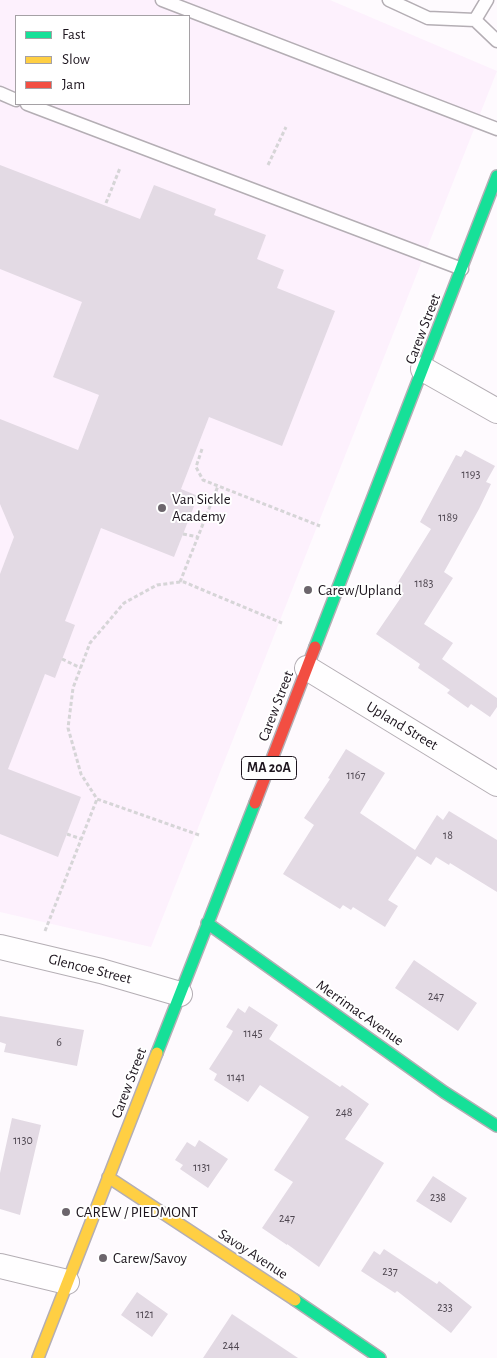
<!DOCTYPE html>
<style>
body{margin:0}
#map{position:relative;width:497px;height:1358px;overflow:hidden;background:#fefafe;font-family:"Alegreya Sans",sans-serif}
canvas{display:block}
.legend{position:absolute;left:15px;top:15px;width:175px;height:90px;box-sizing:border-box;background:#fff;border:1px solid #a5a1a5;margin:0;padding:6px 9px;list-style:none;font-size:15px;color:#1d151e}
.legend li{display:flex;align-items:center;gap:10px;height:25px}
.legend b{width:25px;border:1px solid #a5a1a5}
</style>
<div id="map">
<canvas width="497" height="1358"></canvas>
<ul class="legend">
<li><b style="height:6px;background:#16e098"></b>Fast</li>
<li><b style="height:6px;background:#ffcf43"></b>Slow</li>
<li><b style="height:6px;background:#f24e42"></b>Jam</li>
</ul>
</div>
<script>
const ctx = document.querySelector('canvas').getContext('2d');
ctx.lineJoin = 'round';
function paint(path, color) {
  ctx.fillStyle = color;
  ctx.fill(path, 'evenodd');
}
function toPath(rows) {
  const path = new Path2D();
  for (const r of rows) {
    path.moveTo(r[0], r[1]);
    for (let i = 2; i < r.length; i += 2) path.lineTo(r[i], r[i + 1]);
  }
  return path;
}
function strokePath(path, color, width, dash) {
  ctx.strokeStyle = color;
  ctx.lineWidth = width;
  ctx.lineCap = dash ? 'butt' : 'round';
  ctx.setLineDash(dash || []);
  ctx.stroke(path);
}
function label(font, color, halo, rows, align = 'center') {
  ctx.font = font + ' "Alegreya Sans",sans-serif';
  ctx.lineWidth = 4;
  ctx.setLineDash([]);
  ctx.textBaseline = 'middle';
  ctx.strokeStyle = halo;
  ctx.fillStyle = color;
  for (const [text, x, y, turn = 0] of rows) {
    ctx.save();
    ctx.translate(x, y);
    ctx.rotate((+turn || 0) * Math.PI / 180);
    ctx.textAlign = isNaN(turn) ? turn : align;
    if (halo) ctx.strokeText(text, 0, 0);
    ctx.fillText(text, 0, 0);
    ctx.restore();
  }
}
const built = toPath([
 [0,0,330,0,497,71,151,947,0,912],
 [16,16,189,16,189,104,16,104]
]);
const building = toPath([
 [0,165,140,219,154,185,216,209,214,215,266,235,257,259,284,270,277,288,335,311,282,446,209,417,181,489,198,496,174,557,101,528,65,621,75,625,55,678,45,674,8,769,81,797,58,857,0,834,0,574,14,537,0,504,0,419,78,450,99,395,53,377,82,302,0,269],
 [465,450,495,466,486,482,491,484,479,509,444,572,453,578,424,624,453,643,442,659,497,698,497,707,490,717,471,704,468,708,447,693,450,690,418,668,420,664,376,634,404,593,395,587,431,529,420,522,456,455,461,457],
 [346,749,385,773,360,813,415,850,437,815,443,820,449,811,497,840,497,892,450,863,449,865,436,857,431,865,417,856,388,900,398,906,385,927,353,907,351,910,343,905,340,909,283,874,314,825,304,818,330,779,328,778],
 [414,960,477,1003,458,1031,395,988],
 [249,1006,278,1025,269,1039,340,1087,342,1085,369,1104,345,1139,384,1163,319,1267,287,1244,287,1245,262,1228,293,1182,274,1170,309,1117,260,1085,248,1102,214,1080,217,1074,209,1069,231,1035,233,1031,226,1027,238,1008,245,1013],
 [0,1016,84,1030,77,1066,4,1052,6,1044,0,1042],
 [12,1118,41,1125,20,1215,0,1209,0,1173],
 [199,1140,228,1159,208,1188,180,1169,183,1165,175,1160,187,1142,195,1147],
 [433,1176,467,1198,451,1223,416,1201],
 [384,1249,437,1284,439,1281,472,1307,451,1333,397,1291,395,1293,361,1271,374,1251,380,1255],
 [137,1292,168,1314,152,1337,121,1315],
 [232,1314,298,1358,203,1358]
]);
const path = toPath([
 [268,165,286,127],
 [106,203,120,168],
 [202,449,196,467,203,480,320,526],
 [183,534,198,537],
 [180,582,218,486],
 [62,659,81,668],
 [67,834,81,839],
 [199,835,97,799,81,774,68,728,73,688,90,643,124,603,157,585,180,582,184,582,282,623],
 [45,931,97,799]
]);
const lane = toPath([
 [162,0,497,129],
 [389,0,428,18,475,20,487,0],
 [475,20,497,41],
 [0,93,16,100],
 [27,104,462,269]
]);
const street = toPath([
 [423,369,497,411],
 [307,668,497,784],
 [0,947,101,971,180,994],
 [0,1266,67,1282]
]);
const fast = toPath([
 [315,647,497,176],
 [207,923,444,1092,497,1126],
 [157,1053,255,803],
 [295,1300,380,1358]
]);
const slow = toPath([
 [108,1177,295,1300],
 [38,1358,157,1053]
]);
const jam = toPath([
 [255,803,315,647]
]);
const markers = [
 [162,508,5,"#6c656c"],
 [308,590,5,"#6c656c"],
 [66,1212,5,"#6c656c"],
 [103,1258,5,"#6c656c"]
];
const numberNames = [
 ["1193",471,474],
 ["1189",448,517],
 ["1183",424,583],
 ["1167",356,775],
 ["18",448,835],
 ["247",436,996],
 ["1145",253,1033],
 ["6",59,1042],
 ["1141",236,1077],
 ["248",344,1112],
 ["1130",23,1140],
 ["1131",202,1167],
 ["238",438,1197],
 ["247",287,1218],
 ["237",390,1271],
 ["233",445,1307],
 ["1121",145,1314],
 ["244",231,1345]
];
const shields = [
 [269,768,55]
];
const shieldNames = [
 ["MA 20A",269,768]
];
const streetNames = [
 ["Carew Street",423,329,-69],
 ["Carew Street",276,706,-69],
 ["Upland Street",402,726,31],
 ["Glencoe Street",90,969,14],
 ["Merrimac Avenue",360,1013,35],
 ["Carew Street",129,1083,-69],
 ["Savoy Avenue",253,1254,33]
];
const poiNames = [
 ["Van Sickle",172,499],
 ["Academy",172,516],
 ["Carew/Upland",318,590],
 ["CAREW / PIEDMONT",76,1212],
 ["Carew/Savoy",113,1258]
];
paint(built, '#fdf1fd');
paint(building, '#e3dae4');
strokePath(lane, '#b4aeb4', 15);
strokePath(street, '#b4aeb4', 26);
strokePath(fast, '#b4aeb4', 14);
strokePath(slow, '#b4aeb4', 14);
strokePath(jam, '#b4aeb4', 14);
strokePath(path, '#d6d5d7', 3, [4, 2.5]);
strokePath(lane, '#fffeff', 12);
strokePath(street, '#fffeff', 24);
strokePath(fast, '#16e098', 11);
strokePath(slow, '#ffcf43', 11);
strokePath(jam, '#f24e42', 11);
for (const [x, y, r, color] of markers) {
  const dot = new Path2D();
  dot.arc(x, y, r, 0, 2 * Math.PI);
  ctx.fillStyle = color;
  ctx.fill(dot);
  strokePath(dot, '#fff', 2);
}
label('12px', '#4e4650', null, numberNames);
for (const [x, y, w] of shields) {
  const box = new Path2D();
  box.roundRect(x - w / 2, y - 11.5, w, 23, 4);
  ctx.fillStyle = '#fff';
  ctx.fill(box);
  strokePath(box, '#1d151e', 1);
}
label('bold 14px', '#1d151e', null, shieldNames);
label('15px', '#1d151e', '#fff', streetNames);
label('15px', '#1d151e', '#fff', poiNames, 'left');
</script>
